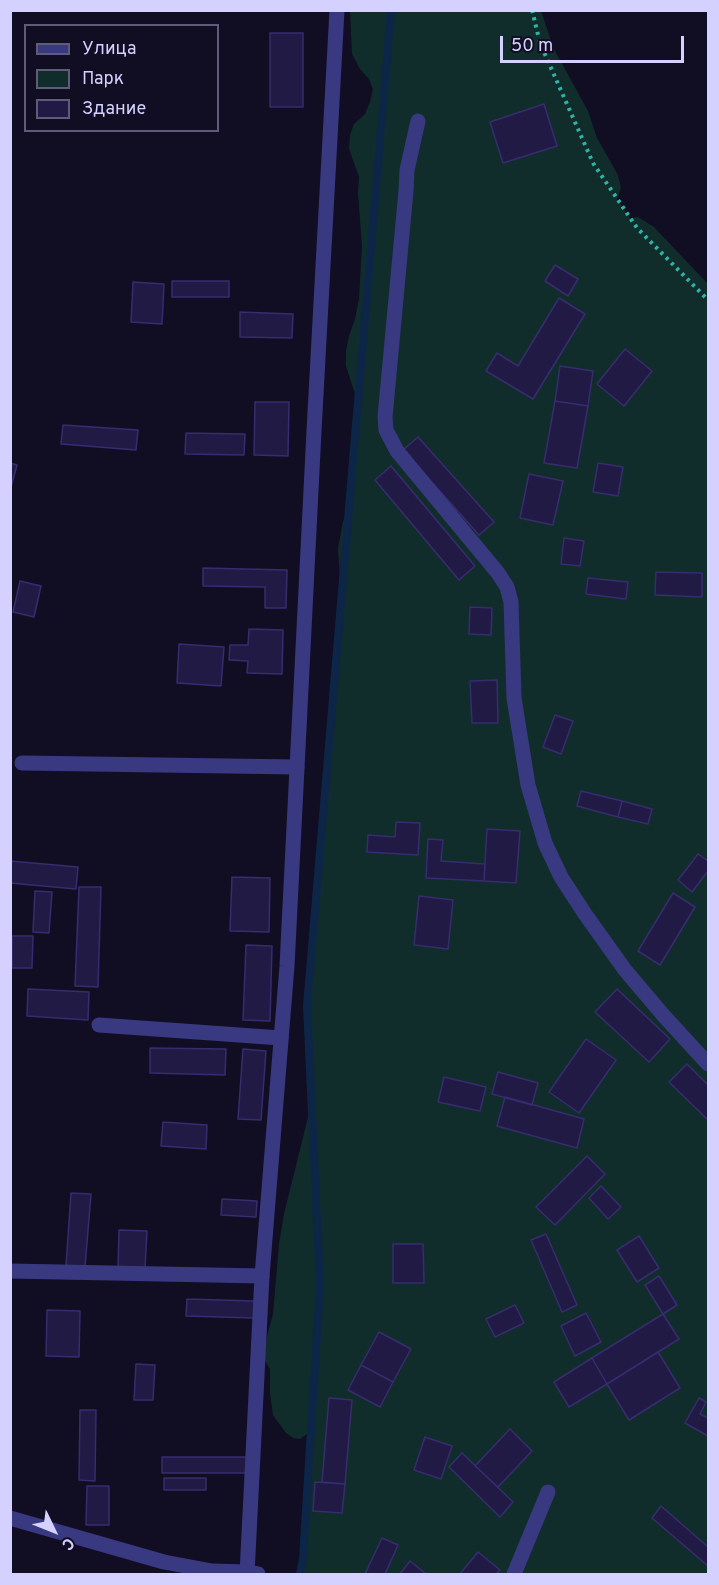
<!DOCTYPE html>
<meta charset="utf-8">
<style>
body{margin:0}
#map{position:relative;width:719px;height:1585px;overflow:hidden;background:#110e23;font-family:Overpass,sans-serif}
canvas{display:block}
.frame{position:absolute;inset:0;border:12px solid #d4d0ff;pointer-events:none}
.legend{position:absolute;left:24px;top:24px;width:195px;height:108px;box-sizing:border-box;background:#110e23;border:2px solid #5f5c7b;margin:0;padding:8px 10px;list-style:none;font-size:18px;color:#d4d0ff}
.legend li{display:flex;align-items:center;gap:12px;height:30px}
.legend b{width:30px;border:2px solid #5f5c7b}
.north{position:absolute;left:24px;top:1501px;width:60px;height:60px;-webkit-text-stroke:4px #110e23;paint-order:stroke;rotate:133deg;font-size:16px;font-weight:700;line-height:24px;text-align:center;color:#d4d0ff}
.north::after{content:'';display:block;margin:auto;width:21px;height:27px;background:#d4d0ff;clip-path:polygon(50% 0,100% 100%,50% 72%,0 100%)}
.scale{position:absolute;left:500px;top:36px;width:184px;height:27px;box-sizing:border-box;border:3px solid #d4d0ff;border-top:0;padding-left:8px;font-size:18px;line-height:21px;white-space:nowrap;color:#d4d0ff;-webkit-text-stroke:4px #110e23;paint-order:stroke}
</style>
<div id="map">
<canvas width="719" height="1585"></canvas>
<div class="frame"></div>
<ul class="legend">
<li><b style="height:8px;background:#393982"></b>Улица</li>
<li><b style="height:16px;background:#112d2b"></b>Парк</li>
<li><b style="height:16px;background:#211a44"></b>Здание</li>
</ul>
<div class="north">С</div>
<div class="scale">50 m</div>
</div>
<script>
const ctx = document.querySelector('canvas').getContext('2d');
ctx.lineJoin = 'round';
function paint(path, color) {
  ctx.fillStyle = color;
  ctx.fill(path, 'evenodd');
}
function toPath(rows) {
  const path = new Path2D();
  for (const r of rows) {
    path.moveTo(r[0], r[1]);
    for (let i = 2; i < r.length; i += 2) path.lineTo(r[i], r[i + 1]);
  }
  return path;
}
function strokePath(path, color, width, dash) {
  ctx.strokeStyle = color;
  ctx.lineWidth = width;
  ctx.lineCap = dash ? 'butt' : 'round';
  ctx.setLineDash(dash || []);
  ctx.stroke(path);
}
const green = toPath([
 [350,11,541,11,554,49,588,111,597,138,618,175,621,188,617,199,630,218,638,217,654,227,708,284,708,1574,300,1574,303,1559,311,1431,300,1439,293,1438,286,1433,273,1415,270,1393,270,1369,264,1359,267,1336,273,1314,279,1244,284,1214,311,1105,307,1006,339,619,340,578,338,548,343,522,349,508,358,403,346,366,346,351,349,336,355,319,359,299,362,246,358,193,359,177,349,149,350,135,354,124,365,114,370,102,373,89,369,79,360,69,352,54]
]);
const stream = toPath([
 [300,1574,303,1559,320,1285,307,1006,391,10]
]);
const building = toPath([
 [270,33,303,33,303,107,270,107,270,33],
 [544,104,557,146,503,163,490,122,544,104],
 [555,265,578,279,568,296,545,281,555,265],
 [172,281,229,281,229,297,172,297,172,281],
 [133,282,164,284,162,324,131,322,133,282],
 [559,298,585,314,533,399,486,371,497,353,518,366,559,298],
 [240,312,293,314,292,338,240,337,240,312],
 [625,349,652,371,624,406,597,384,625,349],
 [560,366,593,371,588,406,555,401,560,366],
 [555,401,588,406,577,468,544,463,555,401],
 [255,402,289,402,288,456,254,455,255,402],
 [63,425,138,430,136,450,61,444,63,425],
 [186,433,245,434,244,455,185,454,186,433],
 [418,437,494,522,479,535,403,450,418,437],
 [10,463,17,465,10,491,10,463],
 [598,463,623,467,618,496,593,492,598,463],
 [391,466,475,566,459,580,375,480,391,466],
 [529,474,563,481,553,525,520,518,529,474],
 [564,538,584,541,580,566,561,564,564,538],
 [203,568,287,570,286,608,265,608,265,587,203,586,203,568],
 [656,572,702,573,702,597,655,595,656,572],
 [588,578,628,582,626,599,586,594,588,578],
 [20,581,41,586,34,617,13,612,20,581],
 [470,607,492,608,491,635,469,634,470,607],
 [249,629,283,630,282,674,247,673,248,661,229,660,230,645,248,645,249,629],
 [179,644,224,647,221,686,177,683,179,644],
 [497,680,498,723,472,723,470,681,497,680],
 [555,715,573,721,561,754,543,747,555,715],
 [581,791,622,801,618,817,577,806,581,791],
 [622,801,652,809,648,824,618,817,622,801],
 [396,822,420,823,418,855,367,852,368,835,395,837,396,822],
 [487,829,520,831,516,883,484,881,487,829],
 [428,839,443,840,441,861,485,864,484,881,426,878,428,839],
 [698,854,708,861,708,871,692,892,678,880,698,854],
 [10,861,78,867,76,889,10,883,10,861],
 [232,877,270,878,269,932,230,931,232,877],
 [79,887,101,887,98,987,75,986,79,887],
 [35,891,52,892,49,933,33,932,35,891],
 [673,893,695,907,660,965,638,951,673,893],
 [419,896,453,900,448,949,414,945,419,896],
 [12,936,33,936,32,968,12,968,12,936],
 [246,945,272,946,270,1021,243,1020,246,945],
 [28,989,89,992,88,1020,27,1016,28,989],
 [617,989,670,1039,649,1062,595,1012,617,989],
 [586,1039,616,1060,579,1113,549,1092,586,1039],
 [150,1048,226,1049,225,1075,150,1073,150,1048],
 [243,1049,266,1051,261,1120,238,1119,243,1049],
 [687,1064,708,1085,708,1120,669,1082,687,1064],
 [498,1072,538,1083,532,1105,492,1094,498,1072],
 [444,1077,486,1087,480,1111,438,1102,444,1077],
 [505,1097,584,1119,577,1148,497,1126,505,1097],
 [163,1122,207,1125,206,1149,161,1146,163,1122],
 [587,1156,605,1174,555,1225,536,1207,587,1156],
 [601,1186,621,1207,608,1219,589,1198,601,1186],
 [71,1193,91,1194,85,1267,66,1266,71,1193],
 [222,1199,257,1201,256,1217,221,1215,222,1199],
 [119,1230,147,1231,145,1269,118,1269,119,1230],
 [546,1234,577,1305,562,1312,531,1240,546,1234],
 [639,1236,659,1268,637,1282,617,1250,639,1236],
 [393,1244,423,1244,424,1283,393,1283,393,1244],
 [659,1276,677,1305,663,1314,645,1285,659,1276],
 [187,1299,254,1301,254,1318,186,1316,187,1299],
 [515,1305,524,1323,495,1337,486,1319,515,1305],
 [47,1310,80,1311,79,1357,46,1356,47,1310],
 [586,1313,601,1342,575,1356,561,1326,586,1313],
 [663,1314,679,1339,607,1384,592,1358,663,1314],
 [379,1332,411,1349,393,1382,361,1365,379,1332],
 [658,1352,680,1388,629,1420,607,1384,658,1352],
 [592,1358,607,1384,569,1407,554,1382,592,1358],
 [136,1364,155,1365,153,1400,134,1400,136,1364],
 [361,1365,393,1382,380,1407,348,1390,361,1365],
 [329,1398,352,1400,345,1484,322,1482,329,1398],
 [699,1398,706,1402,700,1414,708,1418,708,1436,685,1423,699,1398],
 [80,1410,96,1410,95,1481,79,1480,80,1410],
 [510,1429,532,1451,498,1487,475,1466,510,1429],
 [425,1437,452,1446,441,1479,414,1470,425,1437],
 [462,1453,513,1502,500,1517,449,1467,462,1453],
 [162,1457,247,1457,247,1473,162,1473,162,1457],
 [164,1478,206,1478,206,1490,164,1490,164,1478],
 [315,1482,345,1484,342,1513,313,1511,315,1482],
 [87,1486,109,1486,109,1525,86,1525,87,1486],
 [661,1506,708,1547,708,1566,652,1518,661,1506],
 [382,1538,398,1545,385,1574,365,1574,382,1538],
 [478,1552,500,1570,496,1574,460,1574,478,1552],
 [410,1561,426,1574,400,1574,410,1561]
]);
const path = toPath([
 [532,10,540,43,593,163,637,228,708,300]
]);
const service = toPath([
 [418,121,407,170,406,191,385,417,386,430,397,451,498,573,507,587,511,602,514,698,528,785,545,843,561,877,585,914,625,970,664,1016,708,1064],
 [10,1518,164,1562,212,1571,247,1572,258,1574],
 [247,1574,262,1276,287,966,314,431,337,10]
]);
const minor = toPath([
 [22,763,297,767],
 [99,1025,281,1038],
 [10,1271,262,1276],
 [514,1574,548,1492]
]);
paint(green, '#112d2b');
strokePath(stream, '#0d2648', 8);
paint(building, '#211a44');
strokePath(building, '#372c70', 1.5);
strokePath(path, '#2fb4a7', 4, [3, 4.5]);
strokePath(service, '#393982', 15);
strokePath(minor, '#393982', 15);
</script>
